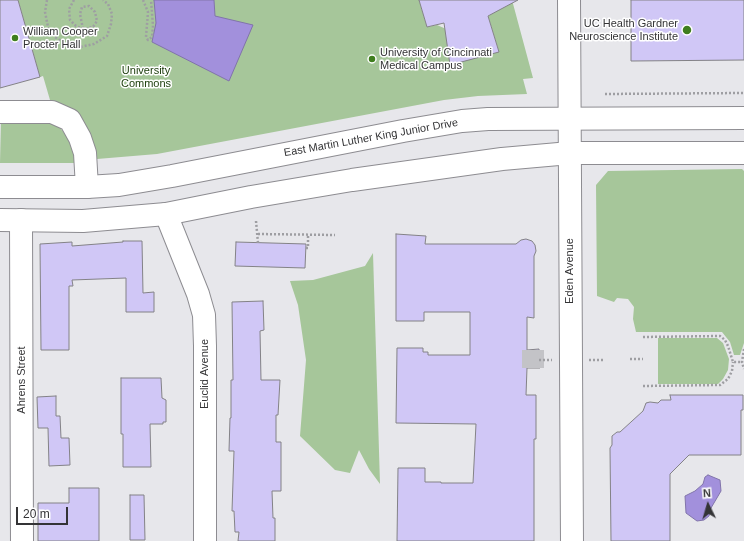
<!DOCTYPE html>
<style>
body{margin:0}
#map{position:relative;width:744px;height:541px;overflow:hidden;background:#e7e7eb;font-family:Arial,sans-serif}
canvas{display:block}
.north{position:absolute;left:688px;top:485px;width:40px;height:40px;-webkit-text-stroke:3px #fff;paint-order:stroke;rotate:355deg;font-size:11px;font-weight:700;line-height:16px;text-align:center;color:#343436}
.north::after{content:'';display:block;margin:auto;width:14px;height:18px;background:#343436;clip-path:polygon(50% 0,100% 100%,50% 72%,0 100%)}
.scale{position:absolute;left:16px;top:507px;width:52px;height:18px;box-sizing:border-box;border:2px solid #343436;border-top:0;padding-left:5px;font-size:12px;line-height:14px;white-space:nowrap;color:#343436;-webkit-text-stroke:3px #fff;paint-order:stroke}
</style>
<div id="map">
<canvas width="744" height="541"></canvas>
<div class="north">N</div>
<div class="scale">20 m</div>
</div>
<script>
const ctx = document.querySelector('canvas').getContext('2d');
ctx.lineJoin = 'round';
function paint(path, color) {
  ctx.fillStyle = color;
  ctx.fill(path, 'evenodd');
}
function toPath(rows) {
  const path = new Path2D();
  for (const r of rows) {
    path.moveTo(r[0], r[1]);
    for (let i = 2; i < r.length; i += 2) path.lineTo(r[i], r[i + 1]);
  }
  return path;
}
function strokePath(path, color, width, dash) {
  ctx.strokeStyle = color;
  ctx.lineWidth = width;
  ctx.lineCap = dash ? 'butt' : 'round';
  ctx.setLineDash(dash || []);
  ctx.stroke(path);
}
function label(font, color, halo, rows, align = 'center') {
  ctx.font = font + ' Arial,sans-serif';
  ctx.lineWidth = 3;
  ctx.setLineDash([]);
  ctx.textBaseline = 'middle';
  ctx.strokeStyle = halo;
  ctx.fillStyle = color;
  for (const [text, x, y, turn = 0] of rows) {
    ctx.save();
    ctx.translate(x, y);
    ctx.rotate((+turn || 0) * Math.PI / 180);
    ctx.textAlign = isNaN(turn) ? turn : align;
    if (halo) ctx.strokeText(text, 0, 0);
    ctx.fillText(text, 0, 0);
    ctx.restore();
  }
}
const green = toPath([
 [18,0,419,0,427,27,437,25,499,52,488,16,512,0,533,78,523,79,527,94,478,96,444,100,157,154,97,159,92,140,76,115,50,100,43,76,40,77],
 [1,120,49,122,60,128,67,136,73,148,76,163,0,163],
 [742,169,744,171,744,343,740,355,734,355,730,342,722,332,636,332,633,319,634,307,628,299,617,298,614,302,597,296,596,185,608,171],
 [373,253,380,484,369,469,359,450,350,473,335,470,300,436,306,360,298,305,290,281,313,280,365,266],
 [658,338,717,338,723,343,729,359,728,370,723,379,718,384,658,384]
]);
const water = toPath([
 [154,0,214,0,215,16,253,25,229,81,152,42,156,23,154,0],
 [708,475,720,480,721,491,711,508,709,516,704,520,697,521,686,513,685,496,695,491,703,484,705,477,708,475]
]);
const building = toPath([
 [0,0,18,0,40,77,0,88,0,0],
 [419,0,518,0,488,16,499,52,450,65,444,23,427,27,419,0],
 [631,0,744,0,744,60,631,61,631,0],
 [396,234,426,236,425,244,516,244,521,240,526,239,532,241,535,245,536,251,534,256,534,318,527,317,527,350,539,349,540,368,527,368,526,395,536,395,536,439,534,439,534,541,397,541,398,468,425,468,425,482,441,482,441,483,473,483,476,424,396,423,397,348,423,348,423,352,428,352,428,355,470,355,470,312,424,312,424,321,396,321,396,234],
 [123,241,142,241,143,293,154,292,154,312,126,312,126,278,72,280,73,286,69,286,69,350,41,350,40,244,72,242,72,246,123,242,123,241],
 [236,242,306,244,305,268,235,266,236,242],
 [263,301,264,330,260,331,261,380,280,380,278,415,276,415,276,442,281,442,281,491,272,491,273,518,275,518,275,541,238,541,239,532,235,532,234,511,232,511,234,451,229,451,230,418,231,418,231,380,233,380,232,302,263,301],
 [121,378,161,378,162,398,166,400,166,422,163,422,163,424,150,424,151,467,123,467,123,434,121,434,121,378],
 [670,395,743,395,743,410,741,410,741,455,689,455,670,474,670,541,611,541,610,448,612,445,612,436,617,432,620,432,643,411,646,403,650,402,658,403,661,400,671,400,670,395],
 [56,396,56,416,60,416,61,438,69,438,70,465,49,466,48,428,38,428,37,397,56,396],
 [69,488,99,488,99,541,38,541,38,503,69,503,69,488],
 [130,495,144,495,145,540,130,540,130,495]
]);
const minorTunnel = toPath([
 [533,368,533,350]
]);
const path = toPath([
 [47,0,45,12,48,27,55,37,67,45,80,47,94,44,107,36,111,24,112,14,108,4,103,0],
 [74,0,69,9,70,20,76,26,83,29,93,27,97,21,95,12,89,6,82,7,80,14,83,29],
 [143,0,148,12,146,37,148,40,152,37,153,26,151,0],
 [605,94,744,93],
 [256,221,258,243],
 [258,234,335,235],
 [306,248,308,248,308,234],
 [643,337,720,336,725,340,728,346,733,362,742,362],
 [744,349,742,362,744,369],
 [630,359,643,359],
 [539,360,552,360],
 [589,360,605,360],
 [643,386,720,385,728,379,732,371,733,362]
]);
const minor = toPath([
 [569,0,572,541],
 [0,112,52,112,70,120,80,138,85,153,87,187],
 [166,214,198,294,204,315,205,346,205,541],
 [21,220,22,541]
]);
const major = toPath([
 [0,187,87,187,119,185,172,176,403,131,462,121,488,119,744,118],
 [0,220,83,221,166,214,251,197,352,180,502,159,570,153,744,153]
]);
const markers = [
 [687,30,5,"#3f7e1e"],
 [15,38,4,"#3f7e1e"],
 [372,59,4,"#3f7e1e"]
];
const poiNames = [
 ["UC Health Gardner",678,24,"right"],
 ["Neuroscience Institute",678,37,"right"],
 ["William Cooper",23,32],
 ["Procter Hall",23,45],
 ["University of Cincinnati",380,53],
 ["Medical Campus",380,66]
];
const parkNames = [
 ["University",146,71],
 ["Commons",146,84]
];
const streetNames = [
 ["East Martin Luther King Junior Drive",371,138,-10],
 ["Eden Avenue",570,271,-90],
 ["Euclid Avenue",205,374,-90],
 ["Ahrens Street",22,380,-90]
];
paint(green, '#a6c69a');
paint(water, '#a290dc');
strokePath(water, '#8174aa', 1);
paint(building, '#d0c7f6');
strokePath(building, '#838286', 1);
strokePath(minorTunnel, '#c3c3c7', 22, [22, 11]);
strokePath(minor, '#8d8c91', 24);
strokePath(major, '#8d8c91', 24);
strokePath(path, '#9e9ea2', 2.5, [2, 2]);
strokePath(minor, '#fff', 22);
strokePath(major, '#fff', 22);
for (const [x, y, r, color] of markers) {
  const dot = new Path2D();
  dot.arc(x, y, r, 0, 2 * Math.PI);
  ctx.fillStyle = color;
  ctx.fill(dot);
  strokePath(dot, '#fff', 1.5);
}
label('11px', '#343436', '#fff', poiNames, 'left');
label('11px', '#1a3b09', '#fff', parkNames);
label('11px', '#343436', '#fff', streetNames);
</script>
